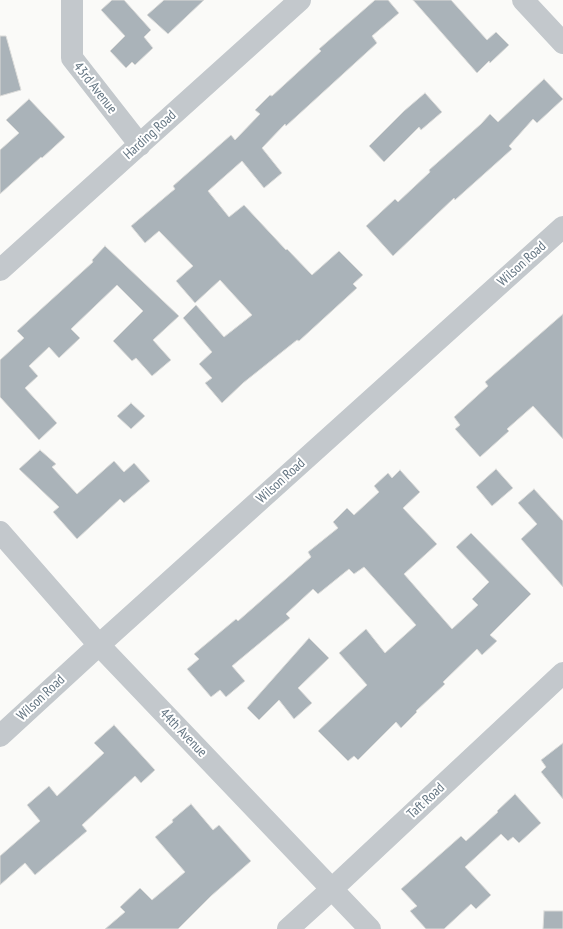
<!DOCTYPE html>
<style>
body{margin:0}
canvas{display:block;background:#fafaf8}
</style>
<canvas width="563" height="929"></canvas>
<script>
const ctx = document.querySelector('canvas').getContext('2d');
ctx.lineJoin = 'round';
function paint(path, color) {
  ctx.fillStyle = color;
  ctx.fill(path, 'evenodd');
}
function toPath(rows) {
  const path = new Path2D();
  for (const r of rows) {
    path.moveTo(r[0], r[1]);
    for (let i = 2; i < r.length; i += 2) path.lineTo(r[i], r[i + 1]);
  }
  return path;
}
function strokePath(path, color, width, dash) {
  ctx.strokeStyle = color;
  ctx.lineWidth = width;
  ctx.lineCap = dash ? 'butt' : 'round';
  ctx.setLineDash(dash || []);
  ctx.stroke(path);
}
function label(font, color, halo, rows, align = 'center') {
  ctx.font = font + ' "PT Sans Narrow",sans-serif';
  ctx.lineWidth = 4;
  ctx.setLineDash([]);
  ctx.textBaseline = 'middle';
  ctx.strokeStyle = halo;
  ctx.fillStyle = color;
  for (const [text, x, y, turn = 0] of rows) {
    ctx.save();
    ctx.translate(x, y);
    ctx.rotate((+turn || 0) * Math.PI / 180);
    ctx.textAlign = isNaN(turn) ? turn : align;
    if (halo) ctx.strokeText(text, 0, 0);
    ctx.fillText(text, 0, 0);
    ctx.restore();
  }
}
const building = toPath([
 [112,0,124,0,151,30,144,37,153,48,135,65,132,62,126,68,110,51,125,36,101,10,112,0],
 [164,0,204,0,168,34,147,15,164,0],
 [375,0,388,0,399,13,372,36,377,43,286,126,285,124,262,148,282,173,264,188,242,161,208,191,229,217,244,205,286,250,287,249,312,275,339,251,363,275,353,284,357,288,299,341,297,340,243,383,222,403,205,383,212,378,199,364,212,352,183,318,196,305,224,337,252,315,220,280,195,303,176,281,193,266,159,231,145,243,131,226,170,193,175,189,173,186,231,135,235,140,260,114,255,110,270,95,272,96,321,51,319,49,375,0],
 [413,0,451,0,487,40,496,32,509,45,490,63,489,61,477,73,413,0],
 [0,36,6,36,21,90,0,96,0,36],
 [544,79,563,99,537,123,533,119,509,146,512,149,455,200,454,198,393,256,366,226,395,199,398,202,430,172,429,170,481,124,490,114,498,122,544,79],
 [425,93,442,112,421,130,419,127,384,162,369,146,404,111,425,93],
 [29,99,65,137,42,158,41,157,0,194,0,150,19,133,6,120,29,99],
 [105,246,179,316,153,340,171,360,152,376,136,358,132,361,113,341,143,311,117,285,71,329,80,338,59,358,49,347,29,366,38,376,25,388,57,423,39,440,0,397,0,360,24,338,17,331,93,262,92,260,105,246],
 [563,314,563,439,533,406,507,429,509,431,480,457,455,429,460,425,454,417,488,386,485,382,563,314],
 [131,403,145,416,131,429,117,416,131,403],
 [40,450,56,464,52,467,77,494,114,461,124,472,134,463,150,481,124,503,120,499,77,539,53,512,59,507,19,469,40,450],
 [496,469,513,488,492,506,476,487,496,469],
 [400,470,420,492,403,508,437,544,404,574,452,629,478,605,472,599,489,582,456,547,471,533,531,594,490,635,497,641,482,655,477,649,443,682,445,684,416,711,417,712,401,728,396,722,358,760,354,756,348,761,318,731,367,685,339,653,366,629,385,653,416,625,364,567,354,574,349,569,318,594,313,589,286,614,290,618,232,666,245,681,226,697,220,690,211,697,187,669,199,659,194,654,236,619,238,621,311,557,308,552,338,528,333,522,347,508,354,515,379,492,374,486,388,473,392,478,400,470],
 [534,489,563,521,563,587,521,539,537,524,518,503,534,489],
 [309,638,329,658,298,688,312,703,294,719,279,700,259,720,247,708,309,638],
 [114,725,155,770,141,783,135,776,82,825,87,831,35,875,25,863,0,885,0,856,40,821,27,805,49,786,57,796,104,753,94,743,114,725],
 [563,743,563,799,541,772,546,767,541,760,563,743],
 [515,794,541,823,519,843,513,837,508,841,501,834,465,867,491,895,476,909,471,904,444,929,426,929,410,911,417,906,401,889,461,836,466,841,498,812,497,811,515,794],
 [191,804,213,830,219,825,251,861,211,896,178,929,105,929,125,912,120,907,140,888,152,900,185,872,155,837,173,822,172,820,191,804],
 [544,911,563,911,563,929,543,929,544,911]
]);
const street = toPath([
 [72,0,72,58,140,145],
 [523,0,563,43],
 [0,270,300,0],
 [0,532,99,645,370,929],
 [0,736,99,645,563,227],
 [288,929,332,889,563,673]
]);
const streetNames = [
 ["43rd Avenue",95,88,52],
 ["Harding Road",150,135,-42],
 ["Wilson Road",522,264,-42],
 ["Wilson Road",281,481,-42],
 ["Wilson Road",41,698,-43],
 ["44th Avenue",183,733,46],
 ["Taft Road",426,801,-43]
];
paint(building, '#aab3b9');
strokePath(building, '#dcdcda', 1);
strokePath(street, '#c3c8cc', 22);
label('14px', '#657683', '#fff', streetNames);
</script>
